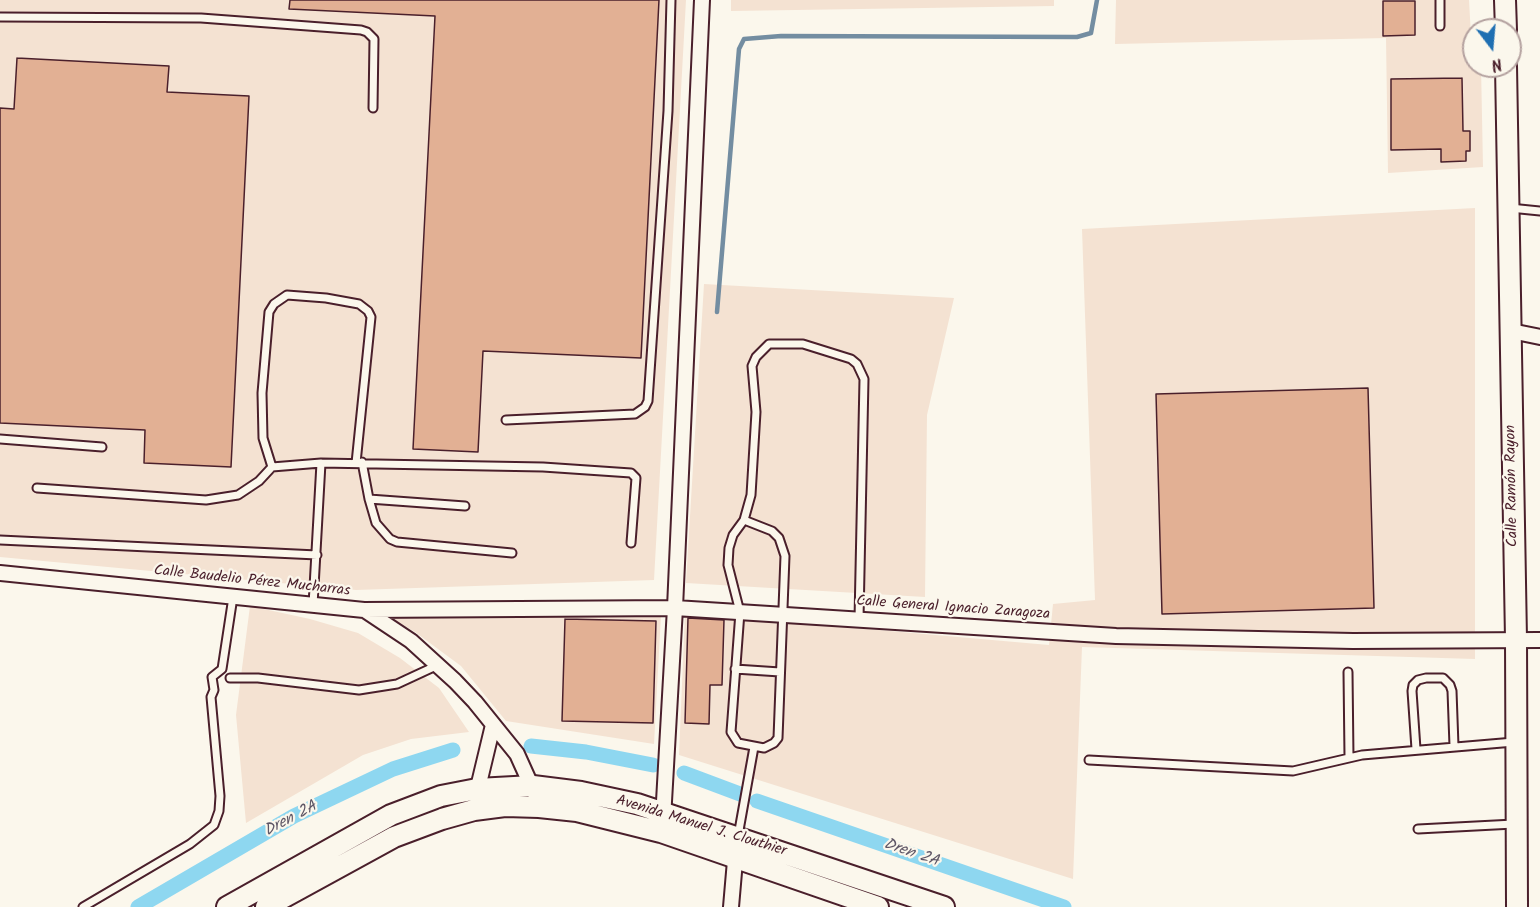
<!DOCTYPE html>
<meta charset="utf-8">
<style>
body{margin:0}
#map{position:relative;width:1540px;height:907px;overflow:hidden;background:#fbf7ec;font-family:Kalam,sans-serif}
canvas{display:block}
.north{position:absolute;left:1462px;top:18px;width:60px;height:60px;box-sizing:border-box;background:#fbf7ec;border:2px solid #b4a19f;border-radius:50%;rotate:164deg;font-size:16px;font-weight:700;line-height:24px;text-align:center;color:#4a1f2b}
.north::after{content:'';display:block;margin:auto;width:21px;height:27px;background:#1f6fb2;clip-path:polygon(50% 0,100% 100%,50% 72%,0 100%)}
</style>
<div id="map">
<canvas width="1540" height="907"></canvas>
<div class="north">N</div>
</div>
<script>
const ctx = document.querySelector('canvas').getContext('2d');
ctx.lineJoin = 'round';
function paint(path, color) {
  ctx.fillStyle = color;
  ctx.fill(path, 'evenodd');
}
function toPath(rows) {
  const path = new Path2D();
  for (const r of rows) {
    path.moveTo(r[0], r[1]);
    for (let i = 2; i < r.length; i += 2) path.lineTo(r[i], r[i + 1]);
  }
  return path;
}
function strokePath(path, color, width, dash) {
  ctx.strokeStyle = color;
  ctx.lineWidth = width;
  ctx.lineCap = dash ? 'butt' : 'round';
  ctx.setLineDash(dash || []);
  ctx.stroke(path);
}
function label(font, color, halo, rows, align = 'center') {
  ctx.font = font + ' Kalam,sans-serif';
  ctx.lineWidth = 4.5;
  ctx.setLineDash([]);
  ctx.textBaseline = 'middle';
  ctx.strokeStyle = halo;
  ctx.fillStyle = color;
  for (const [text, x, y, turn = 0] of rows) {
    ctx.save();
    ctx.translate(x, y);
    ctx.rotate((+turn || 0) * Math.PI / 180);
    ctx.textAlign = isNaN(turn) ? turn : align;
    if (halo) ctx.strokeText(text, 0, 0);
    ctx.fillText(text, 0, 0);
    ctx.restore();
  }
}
const built = toPath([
 [0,0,686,0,654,580,356,590,0,557],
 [731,0,1054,0,1054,6,731,11],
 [1116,0,1469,0,1471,36,1474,37,1474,66,1481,66,1483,167,1388,173,1386,38,1115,44],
 [1475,208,1475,659,1082,647,1073,879,679,755,685,613,1049,645,1053,604,1095,600,1082,229],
 [704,284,954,298,927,415,925,597,686,583],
 [250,606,310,619,358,633,400,658,439,688,469,732,411,739,363,755,246,823,236,715],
 [661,615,654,744,506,721,461,666,415,632,391,618]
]);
const stream = toPath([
 [717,312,739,49,744,39,781,36,1077,37,1091,33,1097,0]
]);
const canal = toPath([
 [531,746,586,752,653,765],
 [684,773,740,794],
 [757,801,1064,907],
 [138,907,294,816,393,769,453,750]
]);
const building = toPath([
 [290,0,659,0,641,358,483,351,478,452,413,449,435,16,289,9,290,0],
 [1383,1,1415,1,1415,35,1383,36,1383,1],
 [17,58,169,66,167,92,249,96,231,467,144,463,145,430,0,423,0,108,14,109,17,58],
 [1462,78,1463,131,1470,131,1470,151,1466,151,1466,161,1441,162,1441,149,1391,150,1391,79,1462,78],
 [1368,388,1374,608,1162,614,1156,394,1368,388],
 [688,618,724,620,722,685,710,685,709,724,685,723,688,618],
 [565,619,656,621,653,723,562,721,565,619]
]);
const service = toPath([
 [0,17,201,18,361,30,367,32,374,39,373,108],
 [1440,26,1440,0],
 [1510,208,1540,211],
 [506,420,635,414,645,407,648,401,668,111,671,0],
 [0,439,102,447],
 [362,462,369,499,376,523,390,539,397,542,512,553],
 [321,463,543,467,631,473,636,478,631,543],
 [272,467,263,438,262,393,269,312,274,304,287,295,326,298,359,304,368,311,371,317,356,463],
 [37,488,206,500,238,495,259,481,272,467,321,463,313,605],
 [369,499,465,506],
 [744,520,772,531,779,538,785,556,778,738,774,743,764,748,738,743,731,732,740,612,728,565,729,548,733,535,744,520,751,495,756,412,752,366,756,357,769,344,803,344,851,359,857,364,864,379,859,619],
 [0,540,317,555],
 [735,669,780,672],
 [1348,672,1349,757],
 [230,678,258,678,359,690,397,684,438,665],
 [1416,749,1412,691,1413,685,1418,680,1426,678,1443,678,1450,685,1452,691,1454,746],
 [1089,760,1293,771,1362,755,1514,742],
 [1418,829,1514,824],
 [738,836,754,747],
 [83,907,190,844,214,825,219,811,220,796,211,697,214,690,212,677,222,669,233,597]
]);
const minor = toPath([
 [1511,331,1540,337],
 [0,573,364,610,675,608,1116,636,1353,641,1540,640],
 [366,611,411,641,455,681,475,702,517,754,535,794],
 [476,796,493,725],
 [663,819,675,608,702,0],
 [731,907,736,849]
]);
const secondary = toPath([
 [1505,0,1506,30],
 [1506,66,1516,639,1517,907],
 [227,907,391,815,441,796,477,789,533,786,581,792,637,804,944,907],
 [266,907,394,837,442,819,474,810,505,806,539,807,577,811,661,832,878,907]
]);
const streetNames = [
 ["Calle Ramón Rayon",1513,486,-91],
 ["Calle Baudelio Pérez Mucharras",252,582,6],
 ["Calle General Ignacio Zaragoza",953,609,4],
 ["Avenida Manuel J. Clouthier",701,827,17]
];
const waterNames = [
 ["Dren 2A",291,820,-28],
 ["Dren 2A",911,854,19]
];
paint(built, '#f4e2d2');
strokePath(stream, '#738da1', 4.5);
strokePath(canal, '#8ed7f0', 15);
paint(building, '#e2b094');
strokePath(building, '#4a1f2b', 1.5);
strokePath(service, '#4a1f2b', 11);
strokePath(minor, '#4a1f2b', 18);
strokePath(secondary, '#4a1f2b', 24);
strokePath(service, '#fbf7ec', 7);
strokePath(minor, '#fbf7ec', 14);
strokePath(secondary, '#fbf7ec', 20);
label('15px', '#4a1f2b', '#fbf7ec', streetNames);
label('italic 16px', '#5e5666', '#fbf7ec', waterNames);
</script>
